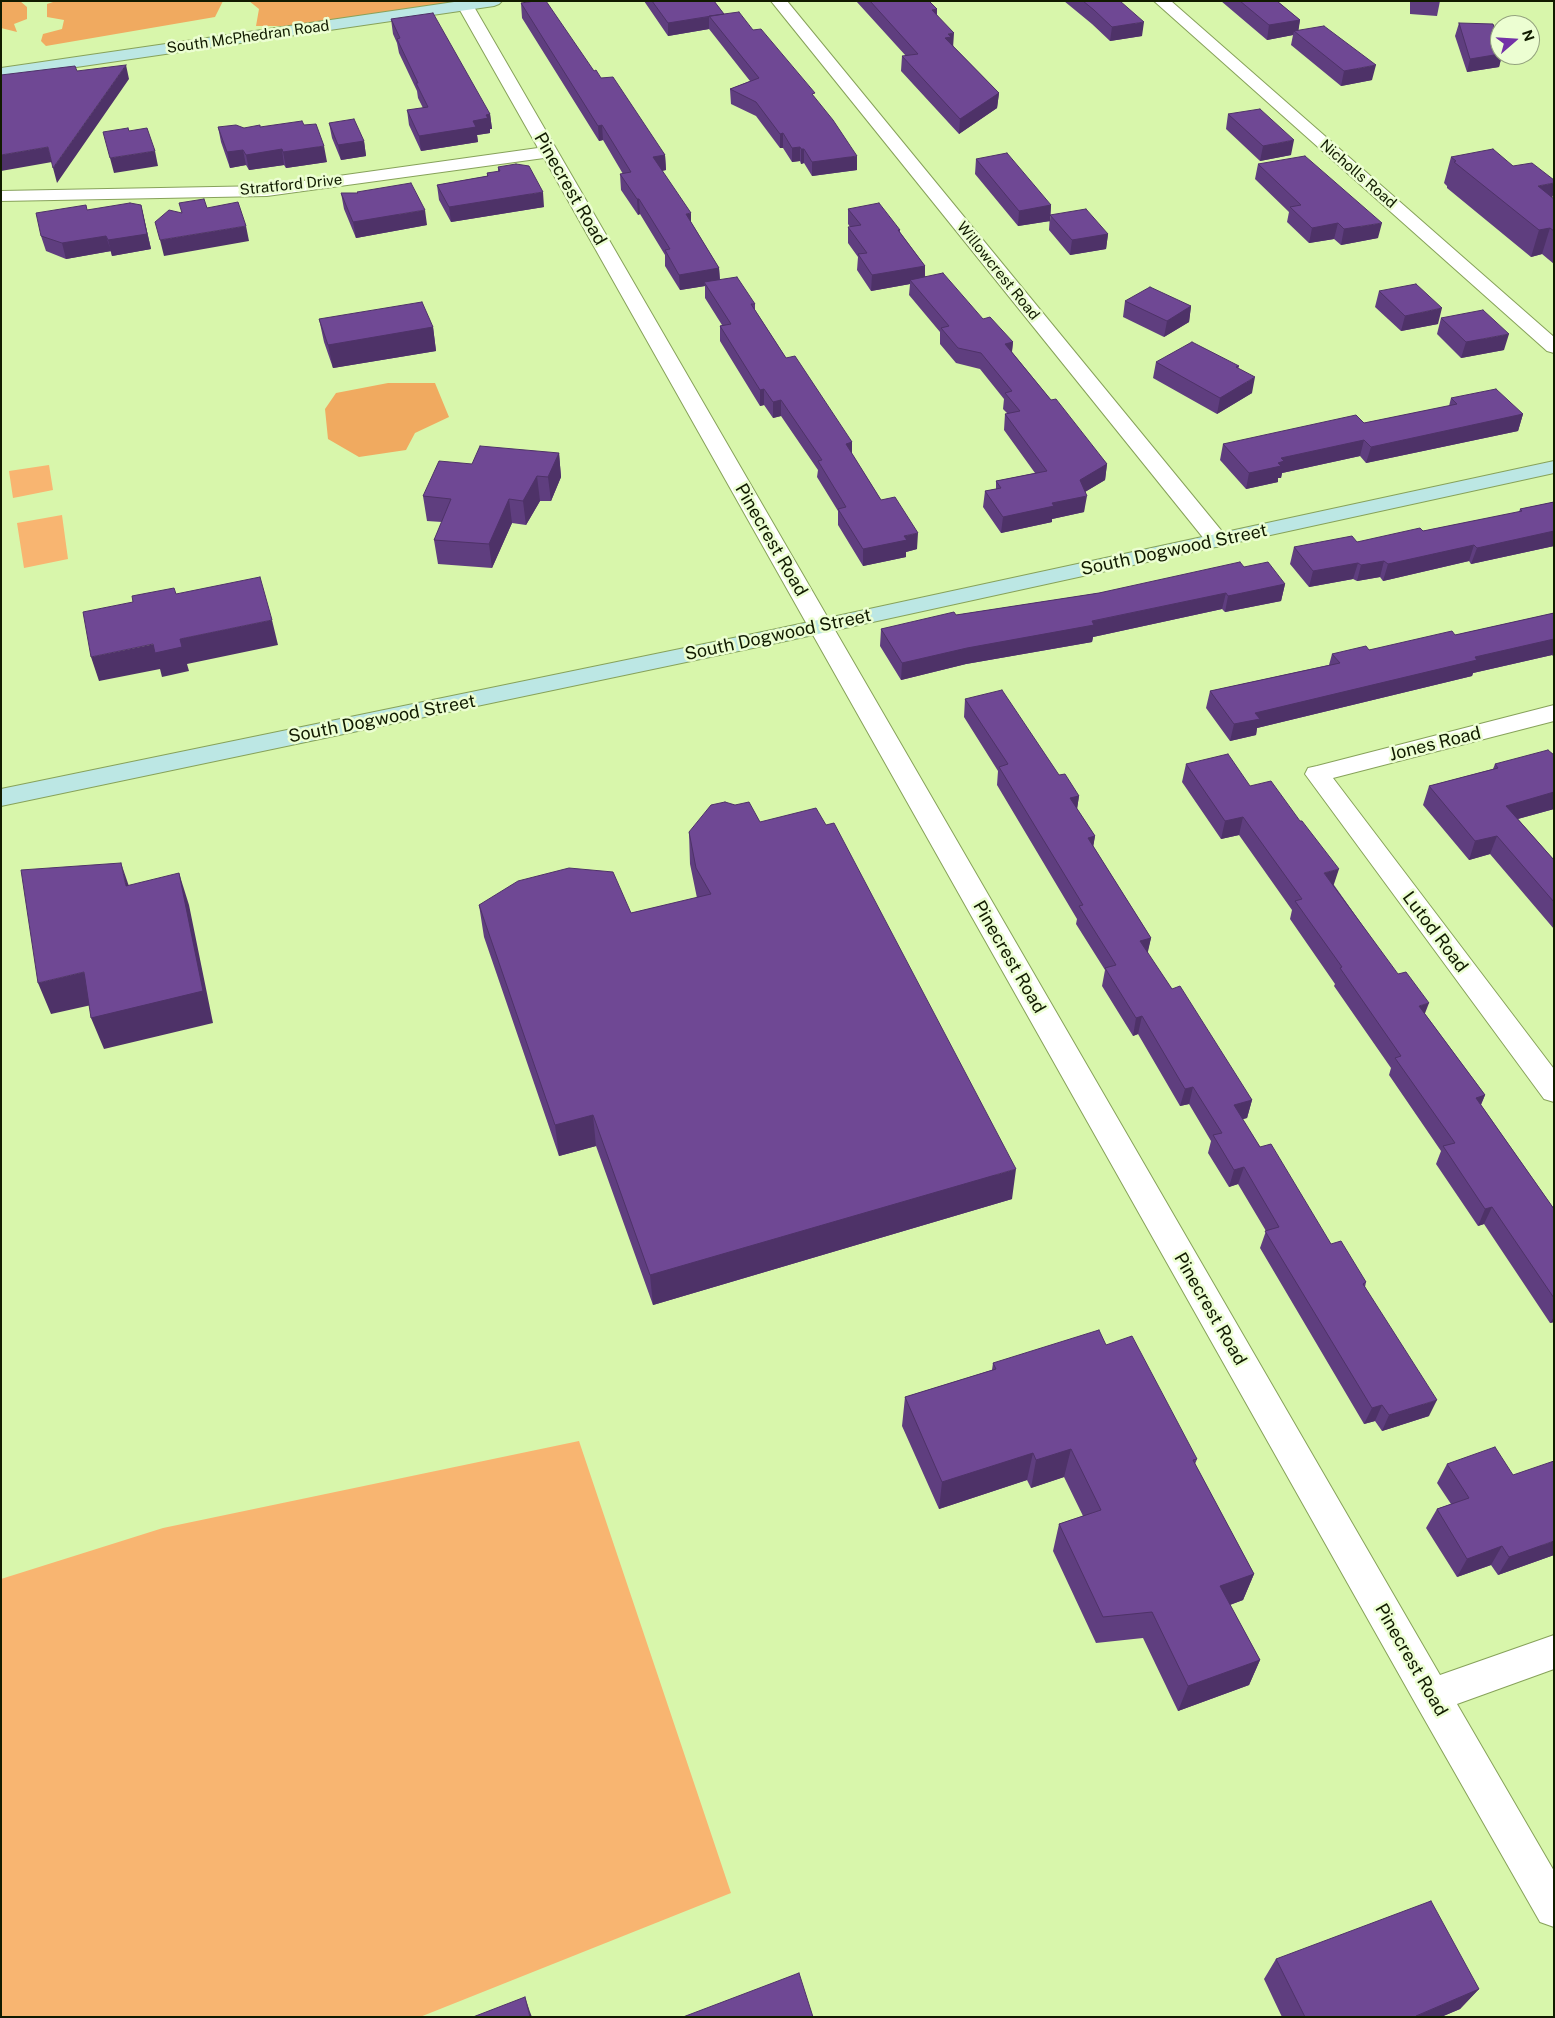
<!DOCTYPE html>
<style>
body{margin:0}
#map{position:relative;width:1555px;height:2018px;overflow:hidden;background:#d8f6ab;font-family:"Public Sans",sans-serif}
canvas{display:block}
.frame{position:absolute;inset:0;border:2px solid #111b00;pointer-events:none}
.north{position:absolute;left:1490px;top:15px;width:50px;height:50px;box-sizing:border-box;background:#ecfed2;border:1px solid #94a37e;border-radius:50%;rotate:71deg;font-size:14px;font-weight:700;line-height:20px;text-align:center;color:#111b00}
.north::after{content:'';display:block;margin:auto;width:18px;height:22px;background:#7332a7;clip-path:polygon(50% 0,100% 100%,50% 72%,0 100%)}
</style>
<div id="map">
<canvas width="1555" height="2018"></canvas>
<div class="frame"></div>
<div class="north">N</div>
</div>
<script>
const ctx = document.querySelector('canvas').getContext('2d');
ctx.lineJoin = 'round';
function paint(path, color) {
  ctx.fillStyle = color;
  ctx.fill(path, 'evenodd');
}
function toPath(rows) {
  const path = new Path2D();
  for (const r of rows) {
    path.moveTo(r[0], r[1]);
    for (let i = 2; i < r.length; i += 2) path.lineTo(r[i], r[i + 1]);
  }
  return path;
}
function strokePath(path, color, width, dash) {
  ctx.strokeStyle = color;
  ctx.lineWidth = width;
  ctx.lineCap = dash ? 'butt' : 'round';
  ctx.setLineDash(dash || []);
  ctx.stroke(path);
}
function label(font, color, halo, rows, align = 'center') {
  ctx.font = font + ' "Public Sans",sans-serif';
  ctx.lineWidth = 5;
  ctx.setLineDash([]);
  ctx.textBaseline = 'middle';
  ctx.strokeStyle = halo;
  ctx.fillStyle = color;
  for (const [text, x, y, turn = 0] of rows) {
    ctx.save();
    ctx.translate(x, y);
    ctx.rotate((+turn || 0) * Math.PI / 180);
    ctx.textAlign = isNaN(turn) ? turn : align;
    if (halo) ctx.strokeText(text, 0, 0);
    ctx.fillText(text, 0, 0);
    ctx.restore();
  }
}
const green = toPath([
 [49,465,53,490,13,498,9,471],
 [62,515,68,559,24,568,17,523],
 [579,1441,731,1893,420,2017,1,2017,1,1579,163,1528]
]);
const forest = toPath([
 [1,1,20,1,27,7,27,19,14,24,17,32,1,28],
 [56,1,223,1,215,17,46,46,41,41,43,34,62,29,64,20,47,17,47,4],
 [249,1,449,1,451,4,291,26,256,26,259,9],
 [388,383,435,383,449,417,415,433,406,450,359,457,328,439,325,409,336,393]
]);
const street = toPath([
 [461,1,470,2,473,5,1440,1675,1554,1635,1554,1669,1457,1704,1554,1871,1554,1927,1540,1922,1418,1708,544,158,267,196,1,201,1,191,267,186,538,148,457,5,461,1],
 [771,1,787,1,1225,535,1228,540,1225,545,1217,547,1209,545,771,1],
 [1154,1,1171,1,1554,337,1554,353,1547,351,1154,1],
 [1554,705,1554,721,1333,778,1554,1069,1554,1102,1544,1099,1305,774,1308,768,1317,766,1554,705]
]);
const secondary = toPath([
 [461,1,502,1,499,4,494,6,1,78,1,68,461,1],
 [1554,461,1554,473,772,644,1,806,1,789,772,630,1554,461]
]);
const wall = toPath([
 [644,1,714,1,724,14,753,30,815,98,857,170,812,176,804,163,801,164,800,161,792,162,783,148,780,148,756,116,731,104,730,89,750,81,709,29,668,36],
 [856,1,929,1,937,9,937,15,954,47,999,93,997,108,959,134,901,71,902,56,906,56],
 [1064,1,1120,1,1142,36,1110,41,1092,24],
 [1221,1,1277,1,1300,20,1298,30,1372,80,1341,86,1291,45,1293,35,1267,40],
 [1410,1,1440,1,1437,16,1410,14],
 [521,3,594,71,665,155,666,170,662,171,691,222,719,268,720,280,755,304,755,310,786,358,852,442,852,454,881,500,917,549,906,552,906,557,863,566,838,525,838,511,817,477,818,470,781,416,773,418,764,405,760,406,720,341,720,326,722,325,705,298,705,286,680,290,665,266,665,255,640,214,638,215,621,190,620,174,623,174,603,140,599,141,522,18],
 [391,19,490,114,492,129,490,129,490,133,477,135,478,142,421,151,409,125,407,110,423,108,418,98,417,91,399,53,397,43,393,34],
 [1459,23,1500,55,1502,55,1499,67,1467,72,1455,36],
 [1228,114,1291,155,1260,161,1226,129],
 [329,123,364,141,366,156,341,160,332,138],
 [304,125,327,162,286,168,284,165,249,170,246,165,230,168,221,142,218,127,244,128],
 [1451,157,1552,198,1554,199,1554,264,1542,254,1531,257,1447,188,1447,186,1444,183],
 [976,159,1051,205,1050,221,1018,226,975,174],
 [1258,164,1378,238,1341,245,1334,239,1309,243,1287,222,1289,212,1255,179],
 [498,167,544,207,451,222,439,200,437,185,487,176,487,173,498,172],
 [341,193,427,225,356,238,344,209],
 [141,205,151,249,112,256,111,251,66,259,46,251,41,236,87,210],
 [848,209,900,230,900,232,925,266,925,276,983,319,1013,342,1012,352,1051,400,1107,464,1105,480,1085,492,1084,512,1052,519,1052,522,1001,533,983,507,985,491,996,489,996,481,1035,473,1004,430,1005,414,1008,414,1003,409,1004,399,980,369,956,363,940,344,940,332,909,295,910,284,871,291,857,270,858,257,848,243,848,227,850,227,848,224],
 [1050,215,1108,234,1106,249,1070,255,1049,230],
 [1379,291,1438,324,1401,331,1375,307],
 [1125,301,1191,306,1189,322,1164,337,1123,317],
 [1441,318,1504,350,1461,358,1437,334],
 [319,319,433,327,436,351,333,368,324,342],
 [1156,362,1239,366,1238,369,1252,393,1217,414,1153,378],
 [1451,398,1523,414,1518,431,1366,463,1360,456,1282,473,1281,478,1278,478,1278,482,1246,489,1220,460,1223,444,1364,423,1449,406],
 [559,453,561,477,551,501,540,501,526,525,512,523,492,568,438,564,434,540,442,522,427,521,423,496,472,464],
 [1554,502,1554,546,1471,564,1469,561,1383,581,1380,577,1357,581,1353,579,1309,587,1290,564,1294,547,1357,542,1423,531,1519,512,1520,509],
 [1244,567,1285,584,1281,601,1225,612,1222,609,1093,637,1092,642,966,664,901,680,880,646,881,629,956,615,1099,593],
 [1554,613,1554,657,1552,655,1473,673,1472,676,1257,728,1256,735,1230,741,1206,708,1210,691,1329,665,1332,654,1369,650,1455,635],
 [965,699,1059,775,1079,796,1077,809,1095,836,1093,846,1151,938,1147,953,1172,989,1252,1100,1247,1118,1242,1119,1260,1147,1331,1244,1366,1282,1365,1287,1429,1416,1382,1431,1375,1421,1364,1424,1260,1248,1266,1231,1238,1184,1229,1187,1208,1153,1211,1141,1189,1104,1180,1106,1138,1034,1133,1036,1102,986,1105,970,1076,924,1077,919,997,785,998,771,964,717],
 [1554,755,1554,809,1518,819,1554,860,1554,929,1490,854,1469,860,1423,805,1429,786,1493,769,1495,764],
 [1186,764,1250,786,1334,885,1425,1014,1485,1095,1481,1105,1554,1209,1554,1322,1550,1323,1484,1224,1478,1226,1436,1164,1441,1151,1389,1075,1391,1068,1334,986,1335,984,1290,919,1292,910,1239,835,1221,839,1182,782],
 [760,822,1012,1199,653,1305,596,1146,559,1156,484,937,479,905,631,913,697,898,690,864,689,832],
 [1106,1345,1197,1459,1195,1464,1254,1574,1243,1600,1230,1605,1260,1660,1249,1685,1178,1711,1143,1638,1096,1643,1053,1551,1059,1524,1083,1516,1064,1477,1031,1488,1027,1480,939,1509,902,1426,905,1397,992,1370,993,1363],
 [1447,1464,1554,1555,1498,1575,1491,1565,1457,1577,1426,1528,1437,1509,1451,1504,1437,1483],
 [1276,1959,1479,1989,1460,2009,1441,2017,1282,2017,1264,1979]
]);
const shadedWall = toPath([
 [937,9,936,24,932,10],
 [709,17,709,29,668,36,668,23],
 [1300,20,1298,34,1294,31,1293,35,1267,40,1269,25],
 [1144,22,1142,36,1110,41,1112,27],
 [954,33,953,48,945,38,948,34],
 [1500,54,1500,55,1502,55,1499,67,1467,72,1470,59],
 [126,65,129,79,57,183,53,168],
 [1376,65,1372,80,1341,86,1344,71],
 [999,93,997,108,959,134,960,119],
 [490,114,492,129,490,129,490,133,477,135,478,142,421,151,419,136,473,121,486,115],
 [602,125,603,140,599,141,598,126],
 [783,133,783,148,780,148,780,134],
 [1294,140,1291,155,1260,161,1263,146],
 [364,141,366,156,341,160,338,145],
 [324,146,327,162,286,168,283,152],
 [48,147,52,162,1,171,1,155],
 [800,147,800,161,792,162,792,148],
 [282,149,284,165,249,170,246,155],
 [801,149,804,149,804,163,801,164],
 [243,150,246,165,230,168,227,152],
 [155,151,158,166,114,173,110,158],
 [665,155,666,170,654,172,653,157],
 [857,156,857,170,812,176,812,162],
 [1554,183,1554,192,1549,209,1538,186],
 [543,192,544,207,451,222,449,207],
 [637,199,639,199,640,214,638,215],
 [141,205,151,249,112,256,108,240],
 [1051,205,1050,221,1018,226,1019,211],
 [425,210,427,225,356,238,353,222],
 [691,213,691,229,686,214],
 [1338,223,1334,239,1309,243,1312,228],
 [1382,223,1378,238,1341,245,1344,229],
 [246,226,249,241,164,256,160,240],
 [1550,228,1542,254,1531,257,1539,230],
 [1108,234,1106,249,1070,255,1072,240],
 [106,236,111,251,66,259,62,243],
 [925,266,925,282,910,280,910,284,871,291,872,275],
 [719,268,720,283,704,282,705,286,680,290,679,275],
 [1191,306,1189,322,1164,337,1167,321],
 [1442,308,1438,324,1401,331,1405,316],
 [433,327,436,351,333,368,328,345],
 [1509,334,1504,350,1461,358,1466,342],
 [1013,342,1011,358,1005,344],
 [1255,377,1252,393,1217,414,1220,398],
 [764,389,764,405,760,406,760,390],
 [781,400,781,416,773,418,773,402],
 [1523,414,1518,431,1366,463,1371,447],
 [1364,440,1360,456,1282,473,1281,478,1278,478,1278,482,1246,489,1249,473,1281,458],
 [852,442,852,458,846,444],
 [559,453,561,477,551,501,548,477],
 [1107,464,1105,480,1078,496,1080,480],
 [537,476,540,501,526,525,523,501],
 [1087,496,1084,512,1052,519,1052,522,1001,533,1003,517,1052,503],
 [509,499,512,523,492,568,489,544],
 [1554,531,1554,546,1471,564,1477,548],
 [918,533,917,549,906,552,906,557,863,566,863,549,904,536],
 [1474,545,1469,561,1383,581,1388,564],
 [1384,561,1380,577,1357,581,1361,565],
 [1358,563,1353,579,1309,587,1313,571],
 [1285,584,1281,601,1225,612,1228,596],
 [1226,593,1222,609,1093,637,1092,642,966,664,901,680,902,663,967,648],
 [272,620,278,645,187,664,189,671,162,677,160,669,99,681,91,657],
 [1554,639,1554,649,1552,655,1473,673,1472,676,1257,728,1256,735,1230,741,1234,724,1255,713,1475,657],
 [1554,792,1554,809,1499,824,1506,806],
 [1079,796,1076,815,1070,798],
 [1243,817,1239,835,1221,839,1225,821],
 [1095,836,1092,854,1088,838],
 [1497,836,1490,854,1469,860,1475,841],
 [121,863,132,895,126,886],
 [1339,869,1333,887,1324,873],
 [179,873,189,905,213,1023,104,1049,91,1018],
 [1151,938,1147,956,1140,941],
 [84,972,96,1004,51,1014,38,983],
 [1429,1003,1422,1021,1419,1006],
 [1142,1016,1138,1034,1133,1036,1136,1018],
 [1193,1087,1189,1104,1180,1106,1185,1089],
 [1485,1095,1477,1113,1476,1098],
 [1252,1100,1247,1118,1229,1123,1234,1105],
 [593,1115,596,1146,559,1156,555,1125],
 [1244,1167,1238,1184,1229,1187,1234,1170],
 [1016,1169,1012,1199,653,1305,650,1275],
 [1492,1207,1484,1224,1478,1226,1485,1209],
 [1554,1317,1554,1322,1550,1323],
 [1437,1400,1429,1416,1382,1431,1389,1415],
 [1382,1405,1375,1421,1364,1424,1372,1408],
 [1071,1449,1064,1477,1031,1488,1036,1460],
 [1033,1453,1027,1480,939,1509,942,1482],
 [1554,1541,1554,1555,1498,1575,1509,1557],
 [1502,1546,1491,1565,1457,1577,1467,1559],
 [1254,1574,1243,1600,1210,1612,1220,1586],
 [1260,1660,1249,1685,1178,1711,1188,1686],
 [1479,1989,1460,2009,1441,2017,1415,2017],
 [525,1997,530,2012,532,2017,530,2017]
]);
const building = toPath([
 [535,1,546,1,594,71,596,70,601,78,613,77,665,155,653,157,691,213,686,214,719,268,679,275,665,250,670,249,639,199,637,199,620,174,631,172,602,125,598,126,521,3,535,1],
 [652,1,714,1,724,14,668,23,652,1],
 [870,1,929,1,937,9,932,10,954,33,948,34,951,37,945,38,999,93,960,119,902,56,918,54,870,1],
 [1083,1,1120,1,1144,22,1112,27,1094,10,1083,1],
 [1240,1,1277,1,1300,20,1269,25,1240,1],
 [739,12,753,30,761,29,815,93,812,94,833,120,857,156,812,162,804,149,801,149,800,147,792,148,783,133,780,134,756,102,730,89,759,78,709,16,739,12],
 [433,13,490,114,486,115,488,118,473,121,476,127,419,136,407,110,428,107,416,83,418,83,397,39,400,38,391,19,433,13],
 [1459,23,1493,24,1500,44,1500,54,1470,59,1459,23],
 [1324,26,1376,65,1344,71,1294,31,1324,26],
 [126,65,53,168,48,147,1,155,1,75,75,66,77,71,126,65],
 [1260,109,1294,140,1263,146,1228,114,1260,109],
 [354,119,364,141,338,145,329,123,354,119],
 [302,121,304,125,316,124,324,146,283,152,282,149,246,155,243,150,227,152,218,127,236,125,244,128,260,125,260,127,302,121],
 [128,128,129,131,147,128,155,151,110,158,103,132,128,128],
 [1493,149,1513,166,1532,163,1554,180,1554,183,1538,186,1554,199,1554,231,1550,228,1539,230,1454,162,1456,161,1451,157,1493,149],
 [1007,153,1051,205,1019,211,976,159,1007,153],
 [1305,156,1382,223,1344,229,1338,223,1312,228,1290,207,1301,205,1258,164,1305,156],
 [516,164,529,166,543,192,449,207,437,185,488,176,487,173,500,171,498,167,516,164],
 [411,183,425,210,353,222,341,193,358,193,357,192,411,183],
 [204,199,207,208,238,202,246,226,160,240,155,222,169,210,182,213,179,203,204,199],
 [130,203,141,205,147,234,108,240,106,236,62,243,41,236,36,213,86,205,87,210,130,203],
 [879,203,900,230,898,230,925,266,872,275,858,254,867,253,848,227,861,225,848,209,879,203],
 [1086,209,1108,234,1072,240,1050,215,1086,209],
 [943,273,983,319,990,317,1013,342,1005,344,1051,400,1056,399,1107,464,1080,480,1087,496,1052,503,1054,506,1003,517,985,491,1001,488,996,481,1047,471,1005,414,1020,411,1005,393,1012,391,981,353,958,348,941,328,949,326,910,280,943,273],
 [737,277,755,304,751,304,786,358,795,356,852,442,846,444,881,500,895,497,918,533,904,536,907,540,863,549,838,509,846,507,818,461,822,460,781,400,773,402,764,389,760,390,720,326,731,324,704,282,737,277],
 [1416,284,1442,308,1405,316,1379,291,1416,284],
 [1150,287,1191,306,1167,321,1125,301,1150,287],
 [422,302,433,327,328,345,319,319,422,302],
 [1483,310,1509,334,1466,342,1441,318,1483,310],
 [1192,342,1239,366,1236,367,1255,377,1220,398,1156,362,1192,342],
 [1496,389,1523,414,1371,447,1364,440,1281,458,1284,461,1278,463,1281,466,1249,473,1223,444,1356,415,1364,423,1457,404,1451,398,1496,389],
 [480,446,559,453,548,477,537,476,523,501,509,499,489,544,434,540,451,499,423,496,439,461,472,464,480,446],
 [1554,502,1554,531,1477,548,1474,545,1388,564,1384,561,1361,565,1358,563,1313,571,1294,547,1352,536,1357,542,1420,528,1423,531,1522,511,1520,509,1554,502],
 [1240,562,1244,567,1268,562,1285,584,1228,596,1226,593,1092,621,1094,625,967,648,902,663,881,629,954,612,956,615,1099,593,1240,562],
 [260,577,272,620,180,639,182,647,155,653,153,644,91,657,83,612,133,602,132,596,174,588,176,594,260,577],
 [1554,613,1554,639,1475,657,1477,660,1255,713,1260,719,1234,724,1210,691,1340,663,1332,654,1366,646,1369,650,1452,631,1455,635,1554,613],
 [1002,690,1059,775,1065,774,1079,796,1070,798,1095,836,1088,838,1151,938,1140,941,1172,989,1180,986,1252,1100,1234,1105,1260,1147,1271,1144,1331,1244,1341,1241,1366,1282,1363,1284,1437,1400,1389,1415,1382,1405,1372,1408,1265,1231,1279,1227,1244,1167,1234,1170,1213,1135,1222,1133,1193,1087,1185,1089,1142,1016,1136,1018,1105,968,1116,965,1079,906,1083,905,999,767,1008,764,965,699,1002,690],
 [1548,750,1554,755,1554,792,1506,806,1554,860,1554,902,1497,836,1475,841,1429,786,1498,768,1495,764,1548,750],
 [1228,754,1250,786,1271,781,1300,821,1302,821,1339,869,1324,873,1398,974,1406,972,1429,1003,1419,1006,1485,1095,1476,1098,1554,1209,1554,1298,1492,1207,1485,1209,1443,1146,1455,1143,1395,1058,1401,1056,1340,968,1342,967,1295,901,1302,899,1243,817,1225,821,1186,764,1228,754],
 [725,802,735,805,749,802,760,822,816,808,826,825,834,823,1016,1169,650,1275,593,1115,555,1125,479,905,518,881,569,868,613,872,631,913,711,894,696,868,689,832,711,805,725,802],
 [121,863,126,886,179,873,203,991,91,1018,84,972,38,983,21,870,121,863],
 [1099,1330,1106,1345,1132,1336,1197,1459,1193,1460,1254,1574,1220,1586,1260,1660,1188,1686,1152,1612,1103,1617,1059,1524,1101,1510,1071,1449,1036,1460,1033,1453,942,1482,905,1397,996,1369,993,1363,1099,1330],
 [1495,1447,1513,1475,1554,1461,1554,1541,1509,1557,1502,1546,1467,1559,1437,1509,1469,1498,1447,1464,1495,1447],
 [1431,1901,1479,1989,1416,2016,1417,2017,1305,2017,1276,1959,1431,1901],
 [799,1973,813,2017,683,2017,799,1973],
 [525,1997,530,2017,473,2017,525,1997]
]);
const farStreetnames = [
 ["South McPhedran Road",248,37,-8],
 ["Nicholls Road",1358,174,41],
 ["Stratford Drive",291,185,-6],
 ["Willowcrest Road",998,271,51]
];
const streetNames = [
 ["Pinecrest Road",570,189,60],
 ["Pinecrest Road",771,540,60],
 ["South Dogwood Street",1174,550,-12],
 ["South Dogwood Street",778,635,-12],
 ["South Dogwood Street",382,719,-11],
 ["Jones Road",1435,744,-14],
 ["Lutod Road",1435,932,53],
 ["Pinecrest Road",1009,957,60],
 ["Pinecrest Road",1210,1309,60],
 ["Pinecrest Road",1411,1660,60]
];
paint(green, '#f8b571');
paint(forest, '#f0aa60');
strokePath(street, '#87a25a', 2);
strokePath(secondary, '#87a25a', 2);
paint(street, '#fff');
paint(secondary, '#bce7e4');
paint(wall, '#5f3e7f');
paint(shadedWall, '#4e3268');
paint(building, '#6f4894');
strokePath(building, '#4e3268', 1);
label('15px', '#111b00', '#ecfed2', farStreetnames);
label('18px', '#111b00', '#ecfed2', streetNames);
</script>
